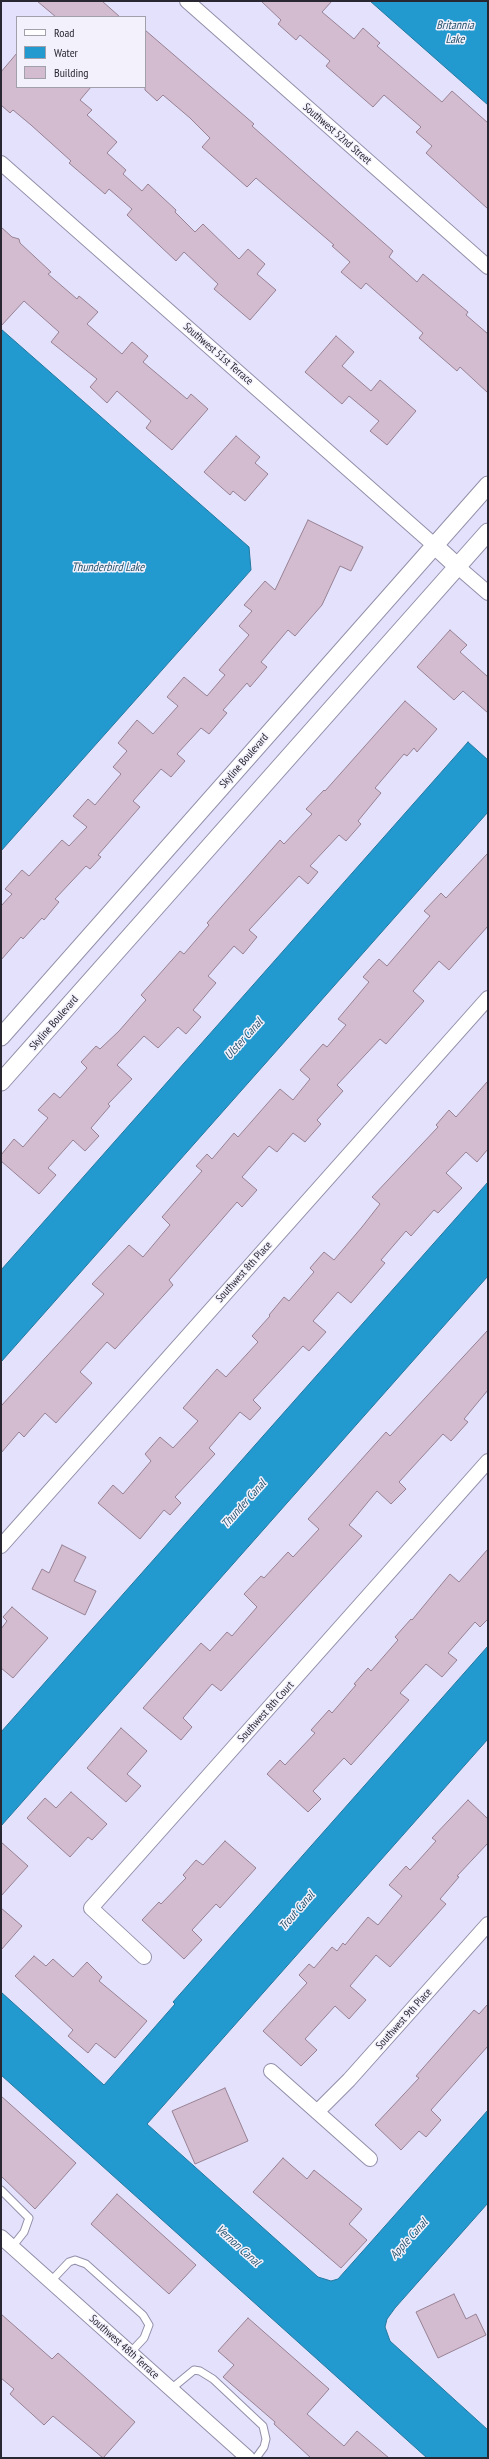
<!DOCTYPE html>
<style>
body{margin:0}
#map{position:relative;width:489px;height:2459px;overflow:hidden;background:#e4e1fd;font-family:"PT Sans Narrow",sans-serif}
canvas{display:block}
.frame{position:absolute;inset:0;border:2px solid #292832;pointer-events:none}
.legend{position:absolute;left:16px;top:16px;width:130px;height:72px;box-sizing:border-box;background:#f2f1fc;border:1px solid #a2a1ab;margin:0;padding:5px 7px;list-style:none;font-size:12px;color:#292832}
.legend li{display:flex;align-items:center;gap:8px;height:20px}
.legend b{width:20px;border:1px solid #a2a1ab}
</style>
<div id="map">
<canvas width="489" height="2459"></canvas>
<div class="frame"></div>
<ul class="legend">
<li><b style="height:5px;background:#fff"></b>Road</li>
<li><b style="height:11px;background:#229acf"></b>Water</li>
<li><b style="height:11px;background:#d3bccf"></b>Building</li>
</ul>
</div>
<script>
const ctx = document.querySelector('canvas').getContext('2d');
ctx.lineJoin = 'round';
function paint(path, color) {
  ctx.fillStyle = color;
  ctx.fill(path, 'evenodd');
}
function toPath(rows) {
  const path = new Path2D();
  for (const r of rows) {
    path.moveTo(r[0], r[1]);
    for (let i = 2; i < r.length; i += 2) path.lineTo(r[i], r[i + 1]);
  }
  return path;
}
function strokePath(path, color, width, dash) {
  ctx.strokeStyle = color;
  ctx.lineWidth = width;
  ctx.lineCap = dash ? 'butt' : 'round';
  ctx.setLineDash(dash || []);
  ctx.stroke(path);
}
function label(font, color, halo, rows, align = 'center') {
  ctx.font = font + ' "PT Sans Narrow",sans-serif';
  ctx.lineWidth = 3;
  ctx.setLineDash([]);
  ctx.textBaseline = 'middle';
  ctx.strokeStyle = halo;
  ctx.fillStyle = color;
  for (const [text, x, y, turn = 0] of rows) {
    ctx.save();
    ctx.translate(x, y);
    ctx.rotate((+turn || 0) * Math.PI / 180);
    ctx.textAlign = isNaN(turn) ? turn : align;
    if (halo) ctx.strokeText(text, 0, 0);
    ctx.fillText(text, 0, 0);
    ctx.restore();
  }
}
const water = toPath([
 [370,1,488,1,488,105,370,1],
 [1,329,249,547,251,570,1,851,1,329],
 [468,742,488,760,488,812,1,1362,1,1270,468,742],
 [488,1182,488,1276,1,1826,1,1732,488,1182],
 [488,1646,488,1739,147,2124,318,2277,331,2281,338,2279,488,2110,488,2203,395,2308,387,2319,385,2327,390,2341,488,2430,488,2458,427,2458,1,2075,1,1992,104,2085,175,2004,173,2002,488,1646]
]);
const building = toPath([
 [37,1,102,1,120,17,56,17,37,1],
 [261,1,332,1,322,12,354,39,363,28,380,43,377,46,442,102,452,91,488,123,488,209,426,153,432,146,416,132,421,127,384,95,373,107,326,66,330,61,300,35,296,40,278,24,281,20,261,1],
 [145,30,254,124,252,126,393,251,389,257,417,282,423,274,468,312,466,315,488,334,488,393,460,367,457,371,419,338,423,333,366,283,361,289,341,272,350,262,332,246,334,245,256,178,247,187,202,147,210,138,190,118,163,95,157,101,145,90,145,30],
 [17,53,17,87,91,87,80,100,92,110,87,115,117,142,107,153,126,170,123,174,142,191,148,184,176,210,175,212,195,232,203,224,239,259,248,249,265,264,257,274,276,290,250,320,214,289,218,284,184,252,176,261,127,215,132,209,109,189,105,194,69,163,71,161,31,125,13,110,10,113,1,105,1,72,17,53],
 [1,227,12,237,19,239,20,243,51,272,48,274,77,299,79,296,98,312,87,324,122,354,132,342,148,356,143,362,187,399,191,394,208,409,172,450,146,428,151,421,117,391,107,403,90,387,97,379,51,342,59,332,24,301,1,326,1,227],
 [336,336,354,352,342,366,371,391,380,380,416,411,387,445,370,431,379,421,349,396,342,404,305,372,336,336],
 [236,436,260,457,255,463,268,474,245,501,233,491,230,495,204,472,236,436],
 [308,520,363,547,351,571,340,566,322,605,295,636,288,630,261,662,267,667,250,687,247,683,223,710,227,713,209,734,201,728,177,754,185,761,171,777,161,769,133,801,140,807,98,855,101,857,90,869,86,866,55,899,59,902,44,920,42,918,23,939,21,937,1,960,1,906,12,894,5,889,22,870,29,876,62,840,69,846,87,827,73,816,88,799,95,805,121,774,113,767,127,751,118,743,137,720,153,734,178,706,167,697,184,677,207,696,225,675,219,670,249,635,239,626,252,611,244,605,265,581,275,590,308,520],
 [450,630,467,645,460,652,488,677,488,713,463,691,454,700,417,667,450,630],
 [405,701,437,729,417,752,414,748,407,756,404,754,375,788,381,793,358,821,361,824,346,841,339,835,310,866,318,872,308,884,299,876,249,930,257,937,243,954,234,946,208,976,216,983,193,1010,201,1017,186,1034,178,1027,158,1048,144,1036,117,1065,132,1079,108,1104,110,1106,91,1128,99,1136,85,1151,73,1140,48,1168,56,1175,39,1194,1,1161,1,1155,14,1139,23,1147,48,1118,38,1110,54,1093,60,1098,87,1068,81,1062,96,1046,100,1049,119,1031,146,1000,141,995,180,951,184,954,209,925,207,923,280,840,284,844,312,814,306,809,324,790,325,791,405,701],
 [488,853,488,926,449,970,439,961,413,991,424,1001,386,1044,380,1039,337,1085,343,1091,317,1120,321,1124,305,1142,293,1133,277,1152,269,1146,242,1177,257,1190,242,1207,237,1202,169,1280,173,1285,115,1349,107,1342,80,1372,92,1383,56,1423,45,1413,24,1437,19,1432,1,1453,1,1406,104,1294,92,1284,129,1245,143,1257,170,1225,162,1217,202,1171,196,1166,207,1154,212,1159,234,1133,238,1137,280,1089,293,1100,310,1079,300,1070,323,1044,327,1047,346,1025,338,1019,369,982,363,977,379,959,387,966,430,916,424,911,441,893,446,898,488,853],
 [488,1081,488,1149,477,1162,466,1152,446,1173,462,1188,438,1213,434,1210,411,1236,406,1231,381,1260,385,1263,351,1303,338,1292,313,1321,326,1332,309,1351,303,1346,253,1400,261,1408,250,1420,240,1412,209,1448,215,1454,175,1497,181,1503,170,1515,164,1510,140,1539,98,1503,113,1485,123,1494,151,1461,145,1454,160,1437,173,1448,198,1421,183,1408,217,1369,226,1377,258,1342,252,1336,270,1316,269,1315,284,1297,289,1301,314,1272,310,1268,324,1252,334,1260,362,1227,380,1204,372,1197,438,1127,436,1125,449,1110,456,1117,488,1081],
 [488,1330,488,1390,464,1419,468,1422,451,1441,443,1434,399,1482,406,1489,391,1504,377,1491,349,1525,362,1536,221,1691,212,1684,183,1718,192,1727,181,1740,143,1708,201,1643,210,1651,227,1632,232,1636,257,1607,244,1594,261,1576,264,1578,288,1552,293,1557,319,1529,308,1519,386,1432,390,1436,488,1330],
 [62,1545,86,1557,74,1581,96,1591,85,1615,32,1589,42,1569,49,1573,62,1545],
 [488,1549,488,1619,480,1627,475,1622,448,1653,457,1660,442,1677,426,1664,400,1693,409,1700,393,1718,351,1765,344,1758,313,1791,321,1799,308,1812,267,1774,280,1760,285,1765,315,1733,311,1730,329,1710,332,1713,356,1685,354,1684,368,1668,371,1671,398,1640,395,1637,411,1619,412,1620,450,1574,459,1582,488,1549],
 [12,1607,48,1638,13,1678,1,1668,1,1629,7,1621,3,1617,12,1607],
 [121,1728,147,1751,127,1774,141,1786,126,1802,87,1768,121,1728],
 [71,1792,107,1824,92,1840,88,1837,70,1857,27,1818,45,1798,56,1808,71,1792],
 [468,1800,488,1819,488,1843,457,1876,459,1877,440,1899,446,1904,390,1967,376,1955,350,1986,366,2000,349,2019,335,2006,305,2039,317,2050,301,2066,263,2031,307,1983,299,1975,309,1964,314,1968,332,1947,337,1951,343,1943,345,1945,368,1917,378,1925,402,1896,389,1885,406,1866,410,1870,436,1841,432,1838,468,1800],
 [225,1841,256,1868,220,1908,216,1904,192,1930,202,1940,184,1959,142,1920,159,1902,161,1904,186,1878,183,1875,196,1860,203,1865,225,1841],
 [1,1842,28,1866,1,1896,1,1842],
 [1,1908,22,1926,1,1950,1,1908],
 [34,1956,46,1966,53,1959,73,1977,87,1962,102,1977,99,1981,147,2021,115,2058,96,2043,88,2053,68,2036,73,2030,15,1976,34,1956],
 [488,2004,488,2046,431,2110,441,2120,426,2137,419,2131,401,2150,375,2125,419,2078,416,2076,474,2010,479,2014,488,2004],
 [225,2088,248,2141,195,2164,172,2111,225,2088],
 [1,2096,76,2163,35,2209,1,2176,1,2096],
 [283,2158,307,2179,314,2170,362,2209,349,2224,367,2240,341,2268,253,2192,283,2158],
 [117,2194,196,2265,169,2294,91,2224,117,2194],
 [454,2294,466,2319,476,2314,486,2335,438,2358,416,2312,454,2294],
 [1,2314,52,2359,58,2353,135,2422,103,2458,53,2416,44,2425,10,2394,14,2389,1,2378,1,2314],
 [248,2318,329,2389,307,2414,344,2446,357,2431,389,2458,311,2458,274,2424,275,2422,223,2377,234,2365,218,2351,248,2318]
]);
const service = toPath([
 [1,2190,29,2218,24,2232,12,2247],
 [51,2281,69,2262,75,2260,86,2264,143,2315,149,2325,144,2338,130,2353],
 [171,2389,194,2370,200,2371,213,2379,263,2426,266,2439,264,2447,256,2458]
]);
const minor = toPath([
 [187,1,488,267],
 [1,163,434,545],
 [458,567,488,593],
 [1,1546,488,998],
 [144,1957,91,1908,488,1461],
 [271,2071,370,2159],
 [317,2112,349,2080,488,1924],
 [1,2237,248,2458]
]);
const tertiary = toPath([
 [434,545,458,567],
 [1,1037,488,485],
 [1,1082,488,532]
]);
const streetNames = [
 ["Southwest 52nd Street",337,134,41],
 ["Southwest 51st Terrace",218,354,41],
 ["Skyline Boulevard",244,761,-49],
 ["Skyline Boulevard",54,1023,-49],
 ["Southwest 8th Place",244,1272,-48],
 ["Southwest 8th Court",266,1712,-48],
 ["Southwest 9th Place",404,2019,-48],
 ["Southwest 48th Terrace",124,2347,42]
];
const waterNames = [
 ["Britannia",455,26],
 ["Lake",455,40],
 ["Thunderbird Lake",108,568],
 ["Ulster Canal",244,1039,-48],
 ["Thunder Canal",244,1504,-48],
 ["Trout Canal",297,1911,-49],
 ["Apple Canal",409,2239,-48],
 ["Vernon Canal",238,2246,42]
];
paint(water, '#229acf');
strokePath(water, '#2478a0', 1);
paint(building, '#d3bccf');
strokePath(building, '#978193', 1);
strokePath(service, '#928fa9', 9);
strokePath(minor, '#928fa9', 16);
strokePath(tertiary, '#928fa9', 19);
strokePath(service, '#fff', 7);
strokePath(minor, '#fff', 14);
strokePath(tertiary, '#fff', 17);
label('11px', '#292832', '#f2f1fc', streetNames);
label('italic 12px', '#2a566e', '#f2f1fc', waterNames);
</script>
